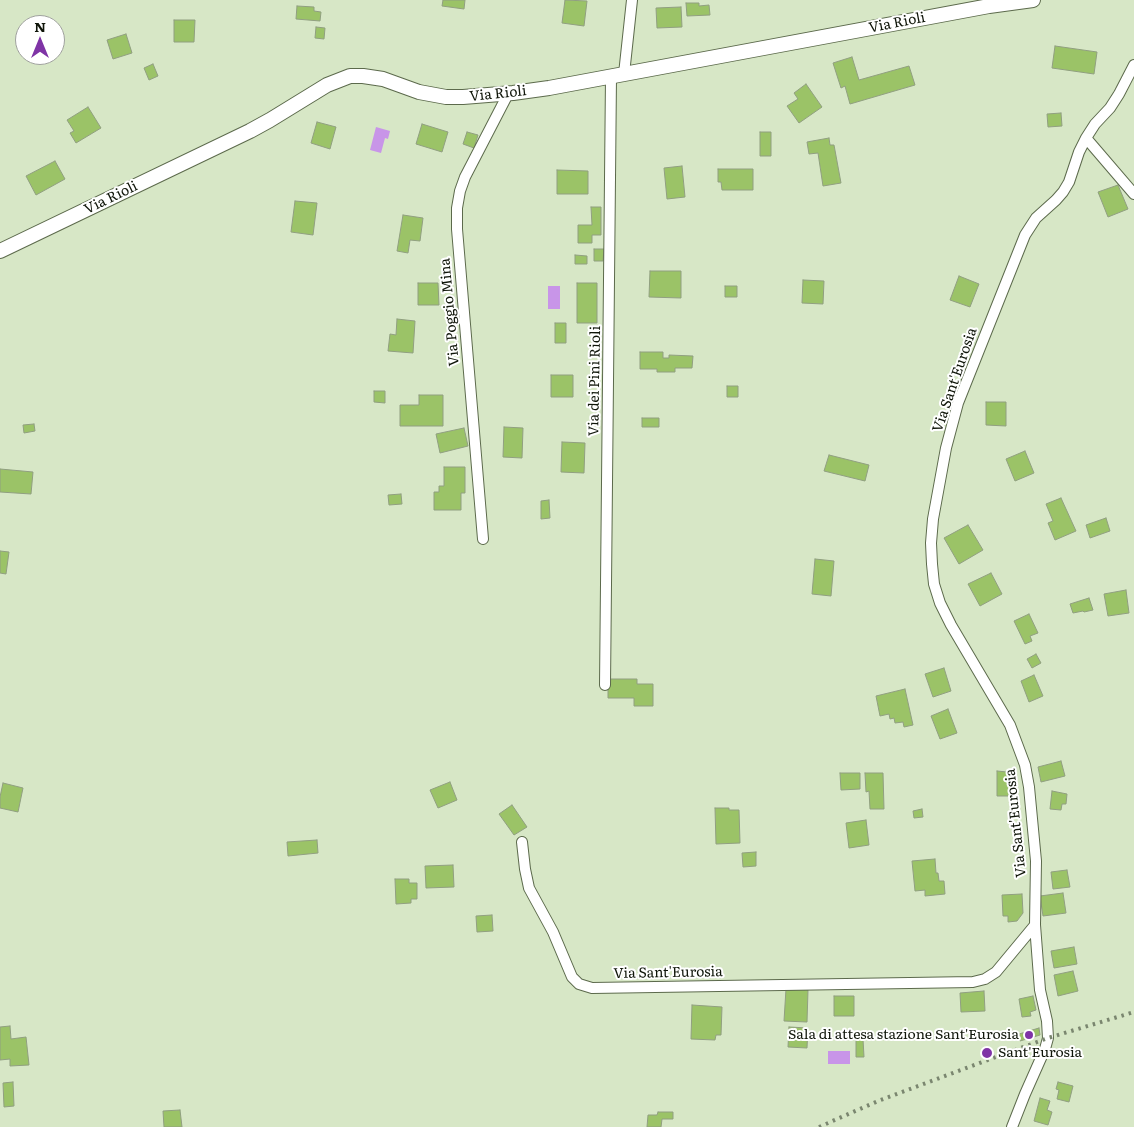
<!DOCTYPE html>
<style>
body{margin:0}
#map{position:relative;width:1134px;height:1127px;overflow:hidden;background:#d7e7c6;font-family:Literata,serif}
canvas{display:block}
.north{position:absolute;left:15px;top:15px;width:50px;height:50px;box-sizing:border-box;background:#fff;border:1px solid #9fa19d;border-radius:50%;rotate:0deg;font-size:14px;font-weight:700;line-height:20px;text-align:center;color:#0f1509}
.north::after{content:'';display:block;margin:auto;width:18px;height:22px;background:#7f34a6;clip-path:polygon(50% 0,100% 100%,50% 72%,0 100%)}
</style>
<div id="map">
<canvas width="1134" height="1127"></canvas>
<div class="north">N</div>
</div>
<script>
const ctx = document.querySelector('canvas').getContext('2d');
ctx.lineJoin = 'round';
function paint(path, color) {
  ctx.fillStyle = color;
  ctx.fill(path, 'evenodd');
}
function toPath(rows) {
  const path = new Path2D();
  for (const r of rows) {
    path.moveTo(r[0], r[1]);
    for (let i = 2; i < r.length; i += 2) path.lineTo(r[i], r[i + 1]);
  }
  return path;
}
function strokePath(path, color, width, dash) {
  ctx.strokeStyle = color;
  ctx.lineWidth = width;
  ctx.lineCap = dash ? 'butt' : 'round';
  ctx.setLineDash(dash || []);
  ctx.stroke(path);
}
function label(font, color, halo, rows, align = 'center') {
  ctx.font = font + ' Literata,serif';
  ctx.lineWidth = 4;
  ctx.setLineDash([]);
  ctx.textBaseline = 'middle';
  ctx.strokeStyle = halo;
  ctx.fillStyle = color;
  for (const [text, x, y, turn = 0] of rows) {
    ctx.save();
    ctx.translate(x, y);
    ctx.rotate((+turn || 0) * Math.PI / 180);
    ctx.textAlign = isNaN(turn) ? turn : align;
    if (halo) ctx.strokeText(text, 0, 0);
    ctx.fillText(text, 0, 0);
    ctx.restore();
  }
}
const water = toPath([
 [376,127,390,131,388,139,385,138,381,153,370,150],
 [548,286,560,286,560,309,548,309],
 [828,1051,850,1051,850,1064,828,1064]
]);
const building = toPath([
 [443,0,465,0,464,9,442,6,443,0],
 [565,0,587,1,584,26,562,23,565,0],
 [686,3,699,3,699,6,709,5,710,15,687,16,686,3],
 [297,6,314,7,314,11,321,12,320,21,296,19,297,6],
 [681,7,682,27,657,28,656,8,681,7],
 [174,20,195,20,194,42,174,42,174,20],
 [316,27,325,28,324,39,315,38,316,27],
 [126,34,132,53,113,59,107,40,126,34],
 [1055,46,1097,52,1094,74,1052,68,1055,46],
 [852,57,859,80,909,66,915,85,850,104,845,86,841,88,833,63,852,57],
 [153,64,158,76,149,80,144,68,153,64],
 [806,84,822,107,799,123,787,106,798,99,794,93,806,84],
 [88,107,101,128,76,143,70,133,74,131,67,120,88,107],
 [1061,113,1062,126,1048,127,1047,114,1061,113],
 [317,122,336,127,330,149,311,143,317,122],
 [422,124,448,132,442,152,416,144,422,124],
 [467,132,478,135,474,148,463,144,467,132],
 [760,132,771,132,771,156,760,156,760,132],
 [829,138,830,145,834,145,841,183,823,186,818,153,809,154,807,142,829,138],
 [55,161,65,179,36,195,26,176,55,161],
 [682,166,685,197,667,199,664,168,682,166],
 [718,169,753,169,753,190,722,190,721,182,718,182,718,169],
 [557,170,588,171,588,194,557,194,557,170],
 [1118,185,1128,209,1108,217,1098,192,1118,185],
 [295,201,317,203,313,235,291,232,295,201],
 [591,207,601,207,601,235,592,235,592,243,578,243,578,225,592,225,591,207],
 [403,215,423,218,420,241,410,240,408,253,397,251,403,215],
 [594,249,604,249,603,261,594,261,594,249],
 [575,255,587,256,587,264,575,264,575,255],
 [650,271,681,271,681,298,649,297,650,271],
 [959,276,979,284,970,307,950,300,959,276],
 [803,280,824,281,823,304,802,303,803,280],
 [418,283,438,283,439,305,418,305,418,283],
 [577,283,597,283,597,323,577,323,577,283],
 [725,286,737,286,737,297,725,297,725,286],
 [397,319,415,321,413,353,388,351,390,334,396,335,397,319],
 [555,323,566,323,566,343,555,343,555,323],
 [640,352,663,352,663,358,669,358,669,355,693,356,692,368,675,368,675,372,657,372,657,369,640,369,640,352],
 [551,375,573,375,573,397,551,397,551,375],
 [727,386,738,386,738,397,727,397,727,386],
 [374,391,385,391,385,403,374,402,374,391],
 [419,395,443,395,443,426,400,426,400,405,419,405,419,395],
 [986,402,1006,402,1006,426,986,425,986,402],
 [642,418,659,418,659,427,642,427,642,418],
 [34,424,35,431,24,433,23,425,34,424],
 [504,427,523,428,522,458,503,457,504,427],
 [464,428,468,446,440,453,436,434,464,428],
 [562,442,585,443,584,473,561,472,562,442],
 [1025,451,1034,473,1015,481,1006,459,1025,451],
 [829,455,869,465,865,481,824,471,829,455],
 [444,467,465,467,465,493,461,493,461,510,434,510,434,492,439,492,439,486,444,486,444,467],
 [0,469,33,472,31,494,0,492,0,469],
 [401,494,402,504,389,505,388,495,401,494],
 [1061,498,1076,531,1055,540,1048,523,1053,521,1046,504,1061,498],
 [549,500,550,518,541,519,541,501,549,500],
 [1106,518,1110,531,1090,538,1086,525,1106,518],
 [968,525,983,550,959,564,944,538,968,525],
 [0,551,9,552,6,574,0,573,0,551],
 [815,559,834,561,831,596,812,594,815,559],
 [991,573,1002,594,980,606,968,584,991,573],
 [1126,590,1129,613,1108,616,1104,594,1126,590],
 [1089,598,1093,610,1084,612,1083,611,1073,613,1070,604,1089,598],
 [1029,614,1038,633,1030,636,1032,641,1025,644,1014,621,1029,614],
 [1036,654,1041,663,1032,668,1027,659,1036,654],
 [944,668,951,691,933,697,925,674,944,668],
 [1034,675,1043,696,1029,702,1021,681,1034,675],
 [608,679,637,679,637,684,653,684,653,706,634,706,634,698,608,698,608,679],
 [905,689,913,725,904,727,903,722,895,723,894,718,890,719,889,714,880,716,876,696,905,689],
 [948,709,957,733,940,739,931,716,948,709],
 [1061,761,1065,776,1041,782,1038,767,1061,761],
 [997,771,1007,772,1007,775,1015,775,1015,788,1009,788,1009,796,997,796,997,771],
 [840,773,860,773,860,789,841,790,840,773],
 [865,773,883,773,884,809,870,809,869,791,866,792,865,773],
 [450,782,457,800,438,808,430,790,450,782],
 [3,783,23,788,18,812,0,808,0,797,3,783],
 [1052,791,1067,794,1066,804,1062,804,1061,810,1050,809,1052,791],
 [512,805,527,827,514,835,499,814,512,805],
 [715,808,729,808,729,810,739,810,740,843,716,844,715,808],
 [922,809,923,817,914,818,913,811,922,809],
 [866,820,869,845,849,848,846,823,866,820],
 [317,840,318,853,288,856,287,842,317,840],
 [756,852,756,866,743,867,742,853,756,852],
 [935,859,936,873,938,873,939,881,944,881,945,894,925,896,925,890,915,891,912,861,935,859],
 [453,865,454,887,426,888,425,866,453,865],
 [1067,870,1070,887,1053,889,1051,872,1067,870],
 [395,879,409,879,409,883,417,883,417,899,411,899,411,903,396,904,395,879],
 [1063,893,1066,913,1043,916,1040,896,1063,893],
 [1022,894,1023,913,1017,921,1008,922,1008,916,1003,916,1002,895,1022,894],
 [492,915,493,931,477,932,476,916,492,915],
 [1074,947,1077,964,1054,968,1051,951,1074,947],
 [1073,971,1078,991,1058,996,1054,975,1073,971],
 [786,989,808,990,807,1022,784,1021,786,989],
 [984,991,985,1011,961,1012,960,993,984,991],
 [834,996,854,996,854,1016,834,1016,834,996],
 [1033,996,1036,1010,1030,1012,1031,1016,1022,1017,1019,999,1033,996],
 [692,1005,722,1007,721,1035,716,1035,715,1040,691,1039,692,1005],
 [10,1026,11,1039,26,1037,29,1065,10,1066,10,1059,0,1060,0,1027,10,1026],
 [789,1027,808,1028,807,1048,788,1047,789,1027],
 [1039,1028,1040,1035,1020,1041,1019,1034,1039,1028],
 [863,1039,864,1057,856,1057,856,1040,863,1039],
 [13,1082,14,1106,4,1107,3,1083,13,1082],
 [1058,1082,1073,1086,1069,1102,1057,1099,1059,1090,1056,1089,1058,1082],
 [1040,1098,1050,1101,1047,1110,1052,1112,1048,1125,1034,1121,1040,1098],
 [180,1110,182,1127,164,1127,163,1111,180,1110],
 [658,1112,673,1112,673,1119,662,1119,661,1127,647,1127,648,1115,657,1115,658,1112]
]);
const minor = toPath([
 [624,74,632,0],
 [1086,138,1134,194],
 [483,539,457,229,457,208,460,191,465,177,508,94],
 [605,685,611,77],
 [522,842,525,869,529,888,553,932,572,977,579,984,592,988,973,982,985,979,996,972,1035,925,1036,861,1029,787,1025,765,1010,725,951,625,940,603,934,584,932,564,931,543,933,519,946,448,958,403,1025,235,1036,218,1056,200,1063,192,1069,182,1079,152,1086,138,1095,124,1110,108,1119,94,1134,65],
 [1012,1127,1025,1094,1045,1049,1048,1038,1047,1021,1040,990,1035,925]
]);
const secondary = toPath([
 [0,251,250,131,270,120,327,85,350,76,363,76,383,79,419,92,446,97,463,97,513,93,549,88,989,6,1033,0]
]);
const rail = toPath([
 [819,1127,878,1101,985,1061,1048,1038,1134,1012]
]);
const markers = [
 [1029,1035,5,"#7f34a6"],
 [987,1053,6,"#7f34a6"]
];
const streetNames = [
 ["Via Rioli",897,23,-11],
 ["Via Rioli",498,94,-6],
 ["Via Rioli",111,198,-26],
 ["Via Poggio Mina",450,312,-95],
 ["Via Sant'Eurosia",955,380,-71],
 ["Via dei Pini Rioli",595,381,-89],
 ["Via Sant'Eurosia",1016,823,-96],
 ["Via Sant'Eurosia",668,973,-1]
];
const poiNames = [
 ["Sala di attesa stazione Sant'Eurosia",1019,1035],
 ["Sant'Eurosia",998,1053,"left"]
];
paint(water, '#c895e8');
paint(building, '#9bc367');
strokePath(building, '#909f80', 1);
strokePath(minor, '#5c6a4c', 12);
strokePath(secondary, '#5c6a4c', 16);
strokePath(minor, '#fff', 10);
strokePath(secondary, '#fff', 14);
strokePath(rail, '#7a866f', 4, [2.5, 5]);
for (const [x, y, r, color] of markers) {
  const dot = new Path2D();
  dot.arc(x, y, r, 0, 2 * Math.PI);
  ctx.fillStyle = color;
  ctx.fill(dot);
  strokePath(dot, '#fff', 2);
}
label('14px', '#0f1509', '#fff', streetNames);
label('14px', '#0f1509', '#fff', poiNames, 'right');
</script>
